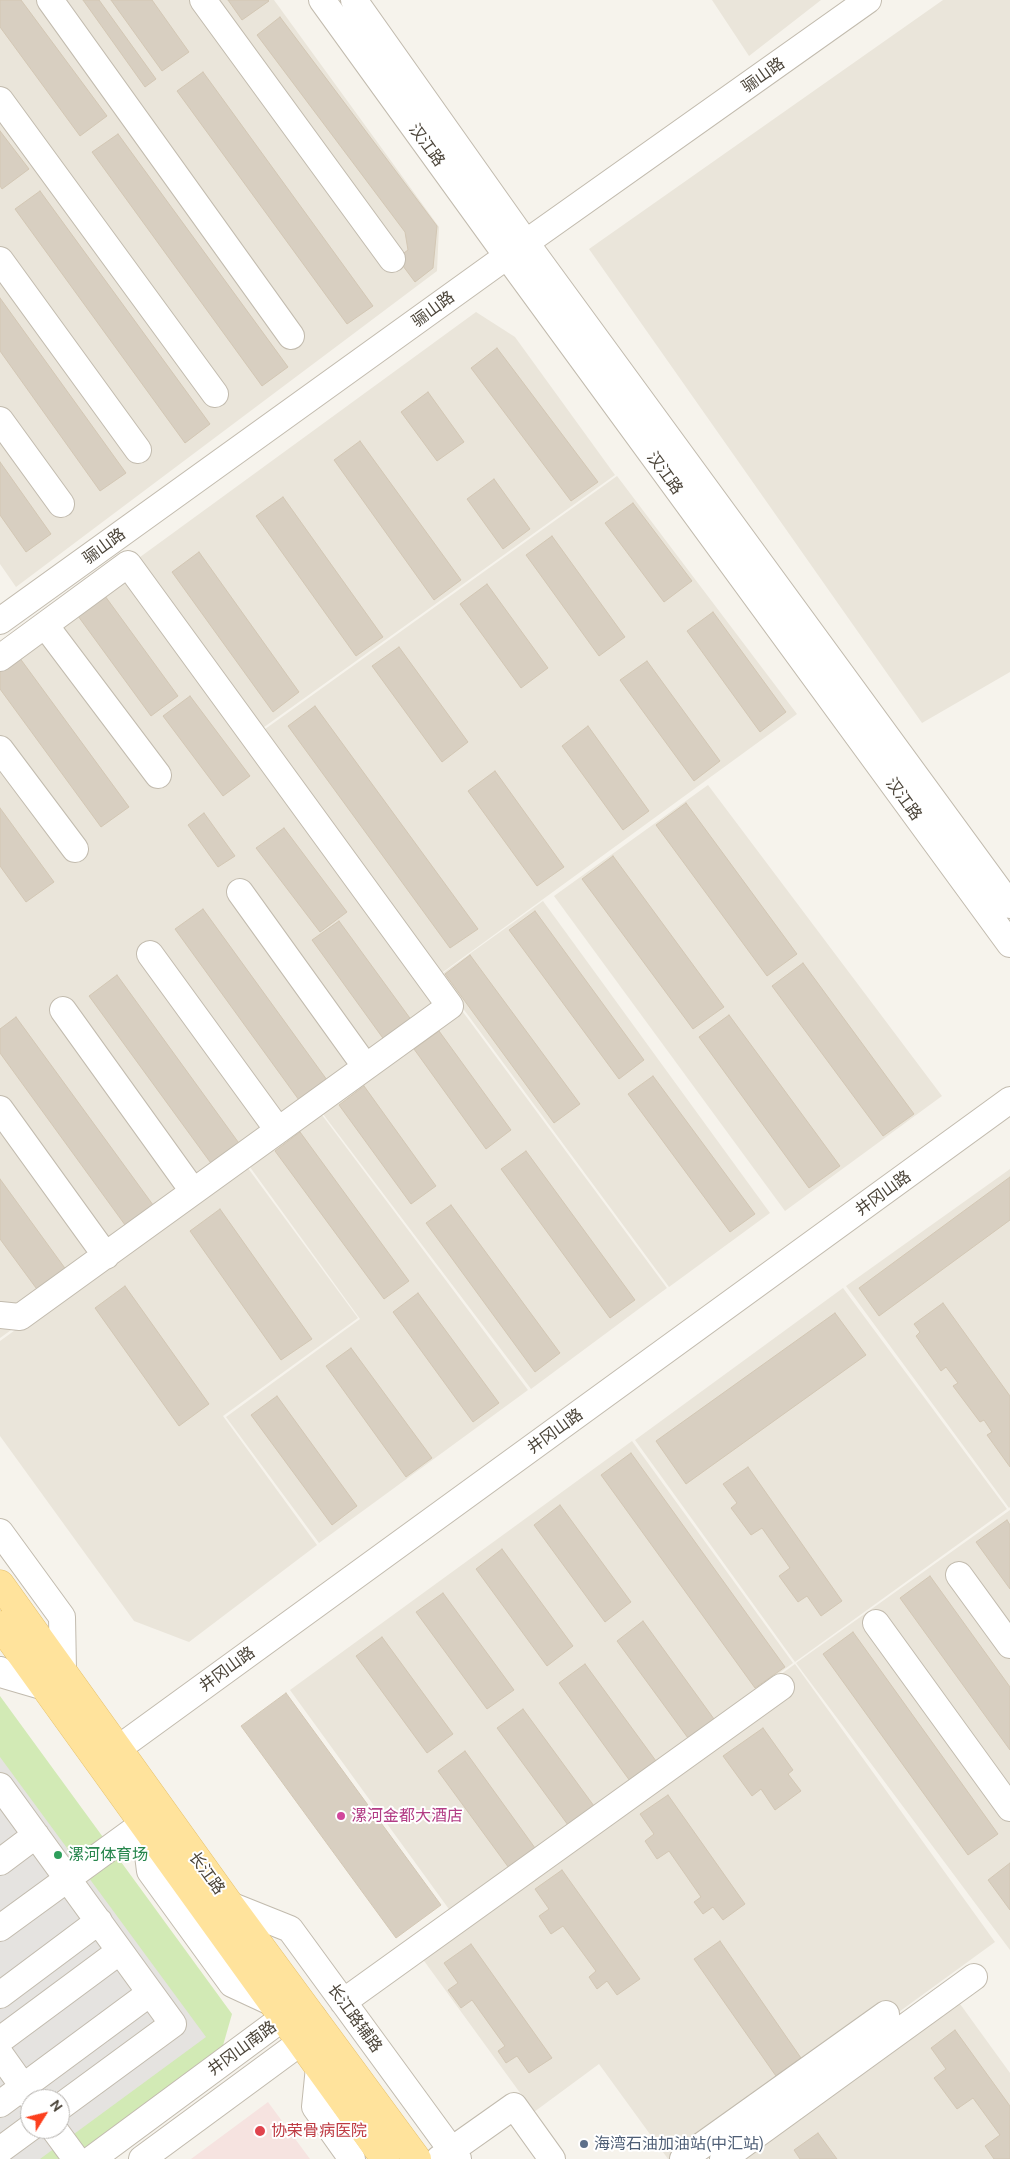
<!DOCTYPE html>
<meta charset="utf-8">
<style>
body{margin:0}
#map{position:relative;width:1010px;height:2159px;overflow:hidden;background:#f6f3ec;font-family:Ubuntu,sans-serif}
canvas{display:block}
.north{position:absolute;left:20px;top:2089px;width:50px;height:50px;box-sizing:border-box;background:#fff;border:1px solid #b7b4b0;border-radius:50%;rotate:54deg;font-size:14px;font-weight:700;line-height:20px;text-align:center;color:#4b4439}
.north::after{content:'';display:block;margin:auto;width:18px;height:22px;background:#fc3f1d;clip-path:polygon(50% 0,100% 100%,50% 72%,0 100%)}
</style>
<div id="map">
<canvas width="1010" height="2159"></canvas>
<div class="north">N</div>
</div>
<script>
const ctx = document.querySelector('canvas').getContext('2d');
ctx.lineJoin = 'round';
function paint(path, color) {
  ctx.fillStyle = color;
  ctx.fill(path, 'evenodd');
}
function toPath(rows) {
  const path = new Path2D();
  for (const r of rows) {
    path.moveTo(r[0], r[1]);
    for (let i = 2; i < r.length; i += 2) path.lineTo(r[i], r[i + 1]);
  }
  return path;
}
function strokePath(path, color, width, dash) {
  ctx.strokeStyle = color;
  ctx.lineWidth = width;
  ctx.lineCap = dash ? 'butt' : 'round';
  ctx.setLineDash(dash || []);
  ctx.stroke(path);
}
function label(font, color, halo, rows, align = 'center') {
  ctx.font = font + ' Ubuntu,"Noto Sans SC",sans-serif';
  ctx.lineWidth = 4;
  ctx.setLineDash([]);
  ctx.textBaseline = 'middle';
  ctx.strokeStyle = halo;
  ctx.fillStyle = color;
  for (const [text, x, y, turn = 0] of rows) {
    ctx.save();
    ctx.translate(x, y);
    ctx.rotate((+turn || 0) * Math.PI / 180);
    ctx.textAlign = isNaN(turn) ? turn : align;
    if (halo) ctx.strokeText(text, 0, 0);
    ctx.fillText(text, 0, 0);
    ctx.restore();
  }
}
const residential = toPath([
 [0,0,274,0,439,227,437,271,16,587,0,564],
 [712,0,821,0,749,56],
 [943,0,1010,0,1010,672,922,723,589,249],
 [476,312,515,337,615,475,260,730,136,560],
 [617,476,797,714,439,975,261,732],
 [130,554,460,1006,0,1338,0,649],
 [708,785,942,1096,785,1211,554,896],
 [543,901,770,1213,669,1287,439,976],
 [460,1008,667,1288,531,1389,320,1110],
 [319,1111,528,1390,319,1543,226,1417,360,1319,247,1163],
 [245,1164,358,1318,223,1416,317,1545,189,1642,134,1621,0,1436,0,1341],
 [1010,1169,1010,1507,1009,1508,846,1286],
 [843,1288,1007,1509,795,1662,635,1440],
 [632,1441,793,1663,451,1912,290,1690],
 [1010,1510,1010,1950,796,1663],
 [795,1664,995,1942,697,2159,668,2159,599,2064,534,2112,411,1943],
 [955,1997,1010,2073,1010,2159,735,2159]
]);
const medical = toPath([
 [268,2102,310,2159,191,2159]
]);
const green = toPath([
 [0,1696,232,2014,222,2049,75,2159,0,2159],
 [30,2099,60,2099,60,2129,30,2129]
]);
const parking = toPath([
 [0,1757,206,2037,40,2159,0,2159],
 [30,2099,60,2099,60,2129,30,2129]
]);
const building = toPath([
 [0,0,21,0,107,116,80,136,0,27,0,0],
 [83,0,99,0,156,79,145,87,83,0],
 [111,0,152,0,189,52,162,71,111,0],
 [228,0,268,0,269,1,242,20,228,0],
 [280,17,437,226,433,268,415,282,397,258,408,250,405,232,257,35,280,17],
 [203,72,373,306,347,324,177,91,203,72],
 [0,131,29,169,2,189,0,186,0,131],
 [118,134,288,367,262,386,92,152,118,134],
 [40,191,210,424,185,443,15,209,40,191],
 [0,298,126,473,100,491,0,351,0,298],
 [497,348,598,482,571,501,471,368,497,348],
 [428,392,464,442,437,461,401,412,428,392],
 [360,441,461,580,434,600,334,460,360,441],
 [0,462,51,534,26,552,0,515,0,462],
 [494,479,530,529,503,549,467,499,494,479],
 [283,497,383,637,356,656,256,516,283,497],
 [633,503,692,581,664,602,605,523,633,503],
 [552,536,625,637,599,656,526,555,552,536],
 [199,552,299,692,273,712,172,572,199,552],
 [487,584,548,668,521,688,460,604,487,584],
 [105,596,178,696,151,716,78,616,105,596],
 [713,612,786,712,760,732,687,631,713,612],
 [399,647,468,742,442,762,372,666,399,647],
 [19,657,129,807,101,827,0,689,0,671,19,657],
 [647,661,720,761,694,781,620,680,647,661],
 [190,696,250,776,223,796,163,716,190,696],
 [315,706,478,929,450,948,288,726,315,706],
 [588,726,649,811,623,830,562,746,588,726],
 [495,771,564,867,537,886,468,791,495,771],
 [686,803,797,954,767,976,656,825,686,803],
 [0,808,54,882,26,902,0,866,0,808],
 [204,813,235,856,218,867,188,825,204,813],
 [284,828,347,912,320,932,256,848,284,828],
 [613,856,724,1007,693,1029,582,879,613,856],
 [203,909,327,1080,299,1100,175,929,203,909],
 [535,911,644,1060,619,1079,509,930,535,911],
 [339,921,412,1021,385,1041,312,940,339,921],
 [470,955,580,1104,554,1123,445,974,470,955],
 [803,963,914,1114,883,1136,772,986,803,963],
 [117,975,241,1146,213,1166,89,996,117,975],
 [729,1015,840,1166,809,1188,699,1037,729,1015],
 [16,1017,156,1209,128,1229,0,1053,0,1029,16,1017],
 [439,1031,511,1130,486,1149,414,1049,439,1031],
 [653,1076,755,1214,730,1232,628,1094,653,1076],
 [364,1086,436,1186,411,1204,339,1105,364,1086],
 [300,1132,409,1281,384,1299,275,1151,300,1132],
 [526,1151,635,1300,610,1318,501,1169,526,1151],
 [1010,1177,1010,1220,879,1316,859,1288,1010,1177],
 [0,1179,67,1271,39,1292,0,1239,0,1179],
 [451,1205,560,1353,535,1372,426,1223,451,1205],
 [220,1209,312,1339,281,1360,190,1231,220,1209],
 [125,1286,209,1404,179,1426,95,1308,125,1286],
 [418,1293,499,1403,473,1422,393,1312,418,1293],
 [943,1303,1010,1396,1010,1467,987,1435,992,1432,984,1420,980,1422,953,1386,958,1383,946,1367,941,1371,916,1336,920,1332,914,1324,943,1303],
 [835,1313,866,1355,686,1484,656,1441,835,1313],
 [351,1348,432,1458,406,1477,326,1366,351,1348],
 [277,1396,357,1506,332,1525,251,1415,277,1396],
 [631,1453,785,1667,755,1688,601,1475,631,1453],
 [748,1467,842,1601,821,1616,807,1596,798,1602,779,1576,790,1568,762,1528,751,1535,731,1508,737,1503,723,1484,748,1467],
 [560,1505,631,1602,605,1622,534,1525,560,1505],
 [1007,1520,1010,1525,1010,1589,976,1542,1007,1520],
 [502,1549,573,1646,547,1666,476,1569,502,1549],
 [930,1576,1010,1687,1010,1750,900,1598,930,1576],
 [443,1593,514,1690,487,1709,416,1612,443,1593],
 [643,1621,714,1719,688,1738,617,1641,643,1621],
 [853,1632,998,1834,968,1855,823,1654,853,1632],
 [382,1637,453,1734,427,1753,356,1656,382,1637],
 [585,1664,656,1761,630,1781,559,1683,585,1664],
 [286,1693,441,1905,396,1938,241,1726,286,1693],
 [523,1709,594,1806,568,1825,497,1728,523,1709],
 [763,1728,793,1770,788,1774,801,1791,775,1810,761,1789,752,1796,723,1756,763,1728],
 [465,1751,535,1848,509,1868,438,1771,465,1751],
 [668,1795,745,1904,723,1920,713,1907,703,1914,694,1902,701,1897,669,1851,657,1859,645,1841,654,1834,640,1814,668,1795],
 [1010,1863,1010,1910,988,1880,1010,1863],
 [562,1870,640,1979,617,1995,607,1981,597,1989,589,1977,596,1971,563,1926,551,1934,539,1916,549,1909,535,1889,562,1870],
 [720,1941,801,2058,776,2076,694,1959,720,1941],
 [471,1944,552,2058,529,2073,517,2056,506,2063,498,2051,505,2046,472,2000,461,2008,448,1990,458,1983,444,1963,471,1944],
 [955,2030,1010,2106,1010,2159,994,2159,985,2146,1000,2135,973,2098,957,2109,934,2078,946,2069,931,2048,955,2030],
 [818,2133,837,2159,800,2159,794,2150,818,2133]
]);
const minor = toPath([
 [50,0,291,336],
 [203,0,392,259],
 [322,0,507,256,1010,944],
 [354,0,526,243,1010,905],
 [0,100,215,394],
 [0,260,138,450],
 [0,420,61,504],
 [0,621,507,256,868,0],
 [45,625,158,775],
 [0,658,128,564,450,1006,20,1317,0,1315],
 [0,749,75,849],
 [240,892,365,1066],
 [150,954,278,1130],
 [63,1010,193,1191],
 [0,1109,106,1256],
 [0,1532,62,1617,63,1670],
 [959,1575,1010,1645],
 [876,1623,1010,1808],
 [0,1670,4,1675,45,1687],
 [101,1761,1010,1100],
 [0,1786,173,2024,60,2107],
 [0,1862,36,1835],
 [230,1905,290,1929,458,2159],
 [0,1928,144,1823,150,1871,232,1984,273,2003],
 [0,1995,99,1921],
 [343,2002,781,1687],
 [0,2040,120,1951],
 [0,2054,32,2099],
 [319,2067,315,2107,352,2159],
 [0,2104,150,1993],
 [54,2129,76,2159],
 [0,2150,30,2128],
 [92,2159,284,2017,313,2017,301,2042,142,2159],
 [439,2159,514,2106,552,2159],
 [683,2159,886,2014],
 [723,2159,974,1977]
]);
const major = toPath([
 [0,1584,230,1905,417,2159],
 [0,1625,385,2159]
]);
const markers = [
 [341,1816,5,"#d1479c"],
 [58,1855,5,"#2e9e5b"],
 [260,2131,6,"#e0444e"],
 [584,2144,5,"#5c6f8a"]
];
const streetNames = [
 ["骊山路",763,75,-35],
 ["汉江路",427,145,54],
 ["骊山路",433,309,-36],
 ["汉江路",665,473,54],
 ["骊山路",104,546,-36],
 ["汉江路",904,799,54],
 ["井冈山路",883,1193,-36],
 ["井冈山路",555,1431,-36],
 ["井冈山路",227,1669,-36],
 ["长江路",207,1873,54],
 ["长江路辅路",355,2018,54],
 ["井冈山南路",242,2048,-36]
];
const hotelNames = [
 ["漯河金都大酒店",351,1816]
];
const leisureNames = [
 ["漯河体育场",68,1855]
];
const healthNames = [
 ["协荣骨病医院",271,2131]
];
const serviceNames = [
 ["海湾石油加油站(中汇站)",594,2144]
];
paint(residential, '#eae5da');
paint(medical, '#f6e3e0');
paint(green, '#d2eab5');
paint(parking, '#e5e3e0');
paint(building, '#d8cfc1');
strokePath(building, '#d3c7b4', 1);
strokePath(minor, '#c2bbae', 28);
strokePath(major, '#e6c16a', 29);
strokePath(minor, '#fff', 26);
strokePath(major, '#ffe39c', 28);
for (const [x, y, r, color] of markers) {
  const dot = new Path2D();
  dot.arc(x, y, r, 0, 2 * Math.PI);
  ctx.fillStyle = color;
  ctx.fill(dot);
  strokePath(dot, '#fff', 2);
}
label('16px', '#4b4439', '#fff', streetNames);
label('16px', '#b23c85', '#fff', hotelNames, 'left');
label('16px', '#27864d', '#fff', leisureNames, 'left');
label('16px', '#be3a42', '#fff', healthNames, 'left');
label('16px', '#4e5e75', '#fff', serviceNames, 'left');
</script>
